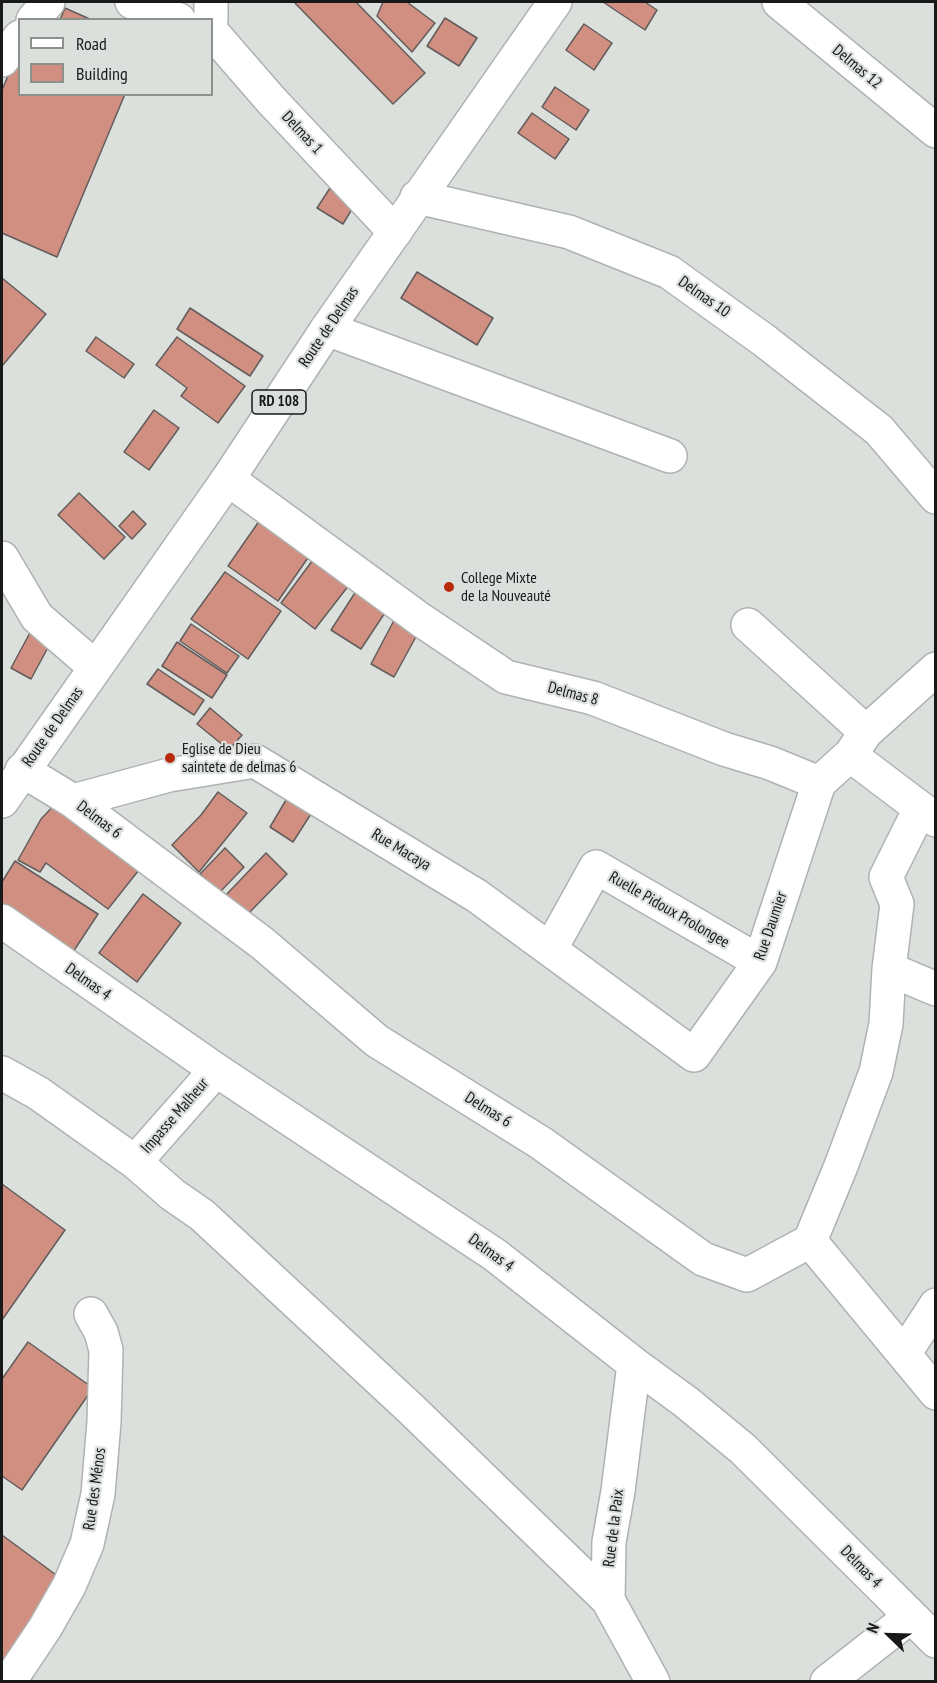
<!DOCTYPE html>
<meta charset="utf-8">
<style>
body{margin:0}
#map{position:relative;width:937px;height:1683px;overflow:hidden;background:#dce0dd;font-family:"PT Sans Narrow",sans-serif}
canvas{display:block}
.frame{position:absolute;inset:0;border:3px solid #181918;pointer-events:none}
.legend{position:absolute;left:18px;top:18px;width:195px;height:78px;box-sizing:border-box;background:#dce0dd;border:2px solid #8e908e;margin:0;padding:8px 10px;list-style:none;font-size:18px;color:#181918}
.legend li{display:flex;align-items:center;gap:12px;height:30px}
.legend b{width:30px;border:2px solid #8e908e}
.north{position:absolute;left:859px;top:1605px;width:60px;height:60px;-webkit-text-stroke:4px #dce0dd;paint-order:stroke;rotate:293deg;font-size:16px;font-weight:700;line-height:24px;text-align:center;color:#181918}
.north::after{content:'';display:block;margin:auto;width:21px;height:27px;background:#181918;clip-path:polygon(50% 0,100% 100%,50% 72%,0 100%)}
</style>
<div id="map">
<canvas width="937" height="1683"></canvas>
<div class="frame"></div>
<ul class="legend">
<li><b style="height:8px;background:#fff"></b>Road</li>
<li><b style="height:16px;background:#d08f81"></b>Building</li>
</ul>
<div class="north">N</div>
</div>
<script>
const ctx = document.querySelector('canvas').getContext('2d');
ctx.lineJoin = 'round';
function paint(path, color) {
  ctx.fillStyle = color;
  ctx.fill(path, 'evenodd');
}
function toPath(rows) {
  const path = new Path2D();
  for (const r of rows) {
    path.moveTo(r[0], r[1]);
    for (let i = 2; i < r.length; i += 2) path.lineTo(r[i], r[i + 1]);
  }
  return path;
}
function strokePath(path, color, width, dash) {
  ctx.strokeStyle = color;
  ctx.lineWidth = width;
  ctx.lineCap = dash ? 'butt' : 'round';
  ctx.setLineDash(dash || []);
  ctx.stroke(path);
}
function label(font, color, halo, rows, align = 'center') {
  ctx.font = font + ' "PT Sans Narrow",sans-serif';
  ctx.lineWidth = 4.5;
  ctx.setLineDash([]);
  ctx.textBaseline = 'middle';
  ctx.strokeStyle = halo;
  ctx.fillStyle = color;
  for (const [text, x, y, turn = 0] of rows) {
    ctx.save();
    ctx.translate(x, y);
    ctx.rotate((+turn || 0) * Math.PI / 180);
    ctx.textAlign = isNaN(turn) ? turn : align;
    if (halo) ctx.strokeText(text, 0, 0);
    ctx.fillText(text, 0, 0);
    ctx.restore();
  }
}
const building = toPath([
 [294,2,356,2,425,73,393,104,294,2],
 [383,2,407,2,435,23,412,52,377,16,383,2],
 [603,2,645,2,657,10,645,30,603,2],
 [65,8,92,20,60,20,65,8],
 [445,18,477,38,459,66,427,46,445,18],
 [584,24,612,43,594,70,566,50,584,24],
 [20,47,20,94,125,94,57,257,2,233,2,90,20,47],
 [555,87,589,110,576,130,542,107,555,87],
 [532,113,569,139,555,159,518,133,532,113],
 [330,188,355,204,343,224,317,208,330,188],
 [417,272,493,318,477,345,401,298,417,272],
 [2,278,46,314,2,366,2,278],
 [190,308,263,356,250,376,177,329,190,308],
 [96,337,134,364,124,378,86,351,96,337],
 [177,337,245,386,218,423,181,396,187,388,156,365,177,337],
 [154,410,179,428,149,470,124,452,154,410],
 [79,493,125,537,104,559,58,515,79,493],
 [133,511,146,524,132,539,119,526,133,511],
 [262,517,312,552,278,601,228,566,262,517],
 [321,549,356,576,315,629,281,603,321,549],
 [225,572,281,611,248,659,191,619,225,572],
 [362,582,392,602,361,649,331,630,362,582],
 [400,609,424,622,394,677,371,664,400,609],
 [191,624,239,656,227,673,180,641,191,624],
 [32,629,52,640,31,679,11,668,32,629],
 [177,642,227,675,212,698,162,666,177,642],
 [158,669,204,700,194,715,147,684,158,669],
 [210,708,242,735,229,750,197,724,210,708],
 [294,791,316,806,293,842,270,827,286,800,294,791],
 [218,792,247,813,199,872,172,845,201,815,218,792],
 [59,800,146,861,108,909,46,863,40,872,18,860,41,819,59,800],
 [225,848,244,867,219,893,200,874,225,848],
 [266,853,287,874,247,915,226,895,266,853],
 [15,861,98,914,73,952,2,907,2,882,15,861],
 [143,894,181,923,137,982,99,953,143,894],
 [2,1184,65,1230,2,1320,2,1184],
 [28,1342,93,1388,22,1490,2,1476,2,1379,28,1342],
 [2,1535,67,1583,2,1674,2,1535]
]);
const minor = toPath([
 [132,2,179,20],
 [211,2,211,20],
 [779,2,936,131],
 [33,20,48,2],
 [212,32,271,100,395,232],
 [2,60,20,37],
 [417,197,569,232,669,272,765,341,879,430,936,497],
 [327,329,670,456],
 [228,479,421,620,506,677,593,698,724,749,770,763,819,783,850,755,936,820],
 [2,558,37,617,95,667],
 [748,625,866,732],
 [853,751,866,732,936,669],
 [22,770,73,801,262,943,377,1041,541,1143,703,1259,747,1275,810,1241,936,1393],
 [73,801,169,775,255,761,477,896,694,1055,760,962,819,783],
 [2,921,216,1070,495,1255,634,1364,686,1402,743,1449,936,1641],
 [551,948,596,867,760,962],
 [889,969,936,989],
 [2,1073,38,1093,135,1162,173,1195,202,1215,411,1409,608,1600],
 [135,1162,216,1070],
 [810,1241,841,1166,876,1072,886,1024,889,969,897,904,886,877,920,809],
 [904,1354,936,1305],
 [634,1364,618,1491,609,1542,608,1600,653,1682],
 [9,1682,45,1628,69,1586,87,1544,98,1494,104,1422,106,1350,101,1332,91,1314],
 [827,1682,910,1617]
]);
const major = toPath([
 [2,801,228,479,327,329,555,2]
]);
const markers = [
 [449,587,6,"#b72b0c"],
 [170,758,6,"#b72b0c"]
];
const shields = [
 [279,402,54]
];
const shieldNames = [
 ["RD 108",279,402]
];
const streetNames = [
 ["Delmas 12",857,67,40],
 ["Delmas 1",302,133,47],
 ["Delmas 10",704,297,35],
 ["Route de Delmas",329,327,-56],
 ["Delmas 8",573,694,15],
 ["Route de Delmas",53,727,-55],
 ["Delmas 6",99,820,37],
 ["Rue Macaya",401,850,31],
 ["Ruelle Pidoux Prolongee",669,910,30],
 ["Rue Daumier",771,926,-71],
 ["Delmas 4",88,982,35],
 ["Delmas 6",488,1110,32],
 ["Impasse Malheur",175,1116,-49],
 ["Delmas 4",491,1253,36],
 ["Rue des Ménos",95,1489,-82],
 ["Rue de la Paix",614,1528,-83],
 ["Delmas 4",861,1567,46]
];
const poiNames = [
 ["College Mixte",461,578],
 ["de la Nouveauté",461,596],
 ["Eglise de Dieu",182,749],
 ["saintete de delmas 6",182,767]
];
paint(building, '#d08f81');
strokePath(building, '#625d5c', 1.5);
strokePath(minor, '#afb3b0', 36);
strokePath(major, '#afb3b0', 36);
strokePath(minor, '#fff', 33);
strokePath(major, '#fff', 33);
for (const [x, y, r, color] of markers) {
  const dot = new Path2D();
  dot.arc(x, y, r, 0, 2 * Math.PI);
  ctx.fillStyle = color;
  ctx.fill(dot);
  strokePath(dot, '#dce0dd', 2);
}
for (const [x, y, w] of shields) {
  const box = new Path2D();
  box.roundRect(x - w / 2, y - 12, w, 24, 4.5);
  ctx.fillStyle = '#dce0dd';
  ctx.fill(box);
  strokePath(box, '#181918', 1.5);
}
label('bold 15px', '#181918', null, shieldNames);
label('16px', '#181918', '#dce0dd', streetNames);
label('16px', '#181918', '#dce0dd', poiNames, 'left');
</script>
